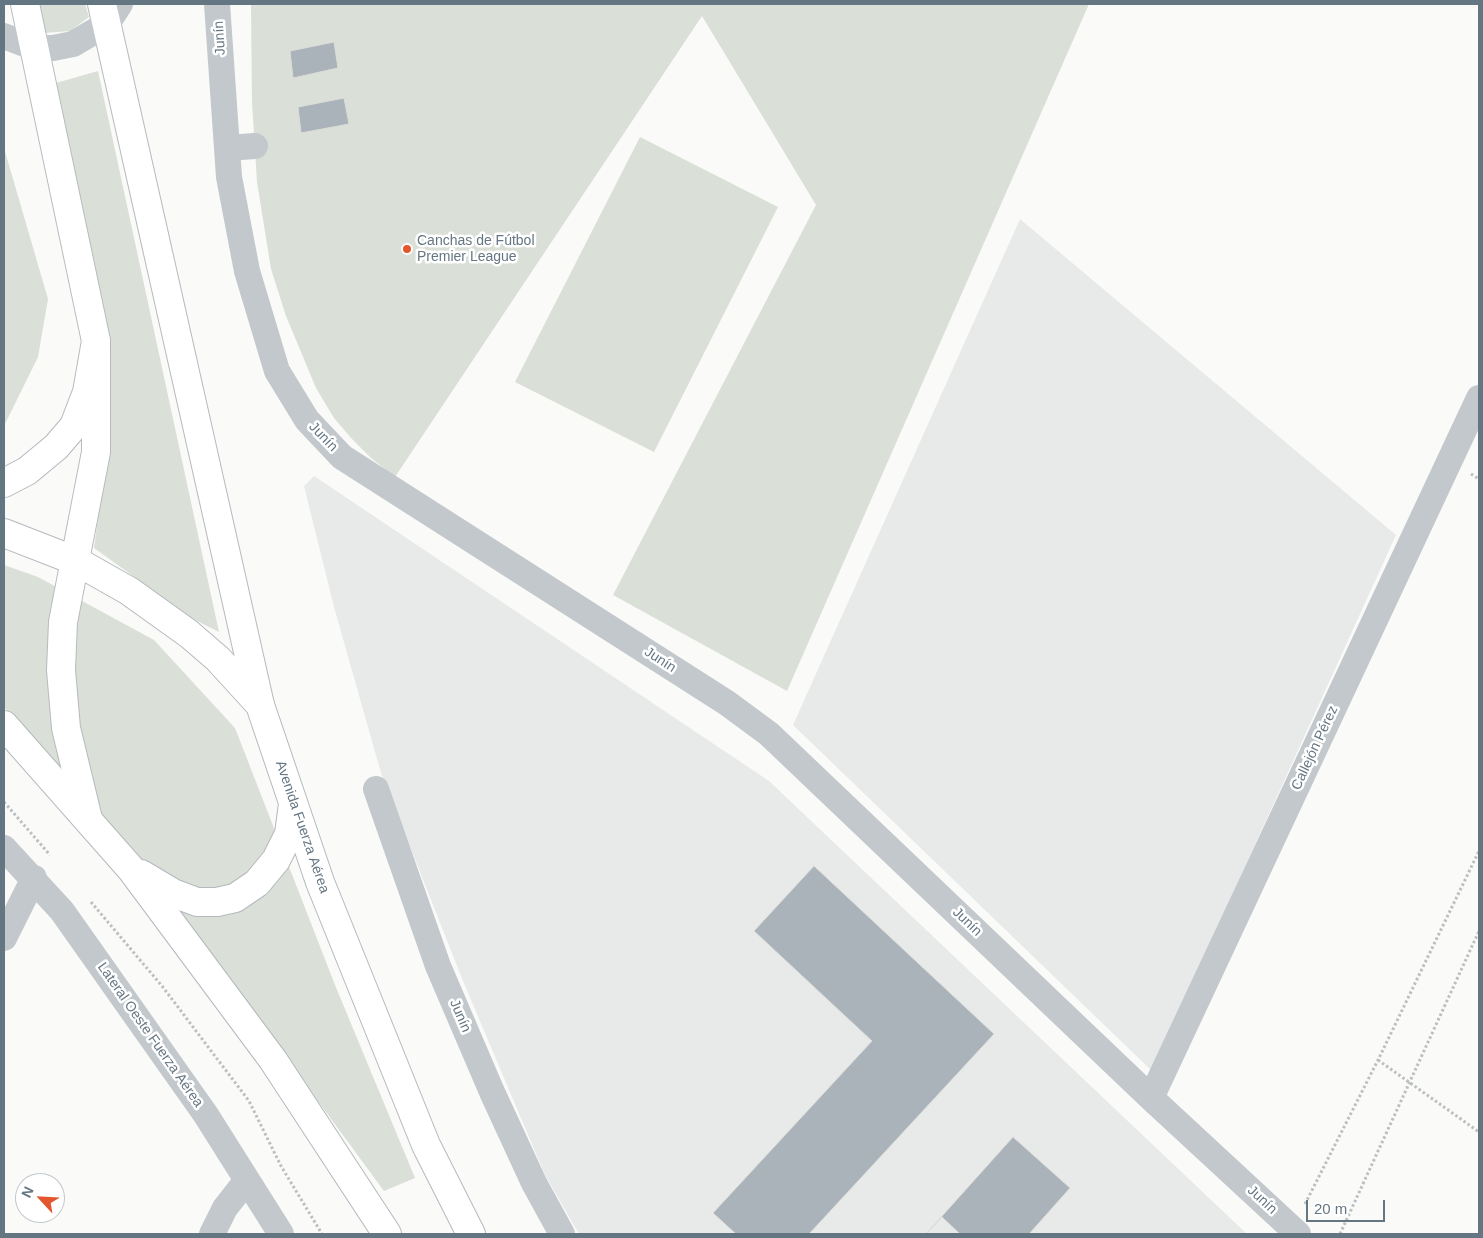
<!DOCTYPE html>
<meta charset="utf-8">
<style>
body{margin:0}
#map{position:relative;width:1483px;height:1238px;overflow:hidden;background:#fafaf8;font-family:Arial,sans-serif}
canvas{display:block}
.frame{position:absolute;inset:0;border:5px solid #657683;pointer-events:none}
.north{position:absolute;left:15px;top:1173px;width:50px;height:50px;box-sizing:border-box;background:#fff;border:1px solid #c1c8cd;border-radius:50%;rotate:295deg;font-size:14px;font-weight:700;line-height:20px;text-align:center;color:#657683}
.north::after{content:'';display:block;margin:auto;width:18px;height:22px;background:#e4572e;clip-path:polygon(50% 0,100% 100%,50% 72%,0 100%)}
.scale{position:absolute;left:1306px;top:1200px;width:79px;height:22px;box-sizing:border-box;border:2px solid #657683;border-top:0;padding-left:6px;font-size:15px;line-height:18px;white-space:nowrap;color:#657683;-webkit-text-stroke:4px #fff;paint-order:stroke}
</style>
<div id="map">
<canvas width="1483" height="1238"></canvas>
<div class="frame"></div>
<div class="north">N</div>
<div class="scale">20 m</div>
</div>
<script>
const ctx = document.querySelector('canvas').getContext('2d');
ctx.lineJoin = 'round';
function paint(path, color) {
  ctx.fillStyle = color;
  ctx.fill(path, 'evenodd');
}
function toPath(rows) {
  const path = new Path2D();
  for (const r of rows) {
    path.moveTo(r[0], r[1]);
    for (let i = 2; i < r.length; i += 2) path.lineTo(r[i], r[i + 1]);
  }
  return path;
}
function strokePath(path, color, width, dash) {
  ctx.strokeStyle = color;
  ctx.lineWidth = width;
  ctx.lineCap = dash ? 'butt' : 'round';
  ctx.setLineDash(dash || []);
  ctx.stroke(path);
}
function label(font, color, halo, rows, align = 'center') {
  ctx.font = font + ' Arial,sans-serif';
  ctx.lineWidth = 5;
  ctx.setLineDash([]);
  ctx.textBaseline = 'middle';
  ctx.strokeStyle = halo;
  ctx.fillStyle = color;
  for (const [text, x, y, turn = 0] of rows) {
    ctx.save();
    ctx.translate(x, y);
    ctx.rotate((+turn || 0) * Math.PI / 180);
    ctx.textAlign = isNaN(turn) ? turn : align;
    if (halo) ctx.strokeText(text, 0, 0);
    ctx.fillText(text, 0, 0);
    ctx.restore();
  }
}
const built = toPath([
 [1020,219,1396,535,1152,1071,793,725],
 [314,476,769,781,1247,1234,579,1234,545,1175,463,981,381,773,334,607,304,486]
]);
const green = toPath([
 [38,4,85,4,89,17,70,31,44,33],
 [251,4,1089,4,787,691,613,595,816,205,702,16,395,477,371,458,352,439,334,418,316,388,286,316,271,269,257,182,252,102],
 [98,71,219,632,193,619,94,548,105,466,56,83],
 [640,137,778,207,654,452,515,382],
 [4,148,48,299,38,357,4,426],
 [4,565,38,577,154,640,235,728,335,985,415,1178,384,1191,192,930,52,760,4,707]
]);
const building = toPath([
 [334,42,338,68,293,78,290,51,334,42],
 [344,98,349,124,301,133,298,107,344,98],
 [814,866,994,1034,809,1234,736,1234,713,1213,872,1041,754,931,814,866],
 [1013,1137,1070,1188,1029,1234,926,1234,1013,1137],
 [942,1217,960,1234,926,1234,942,1217]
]);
const path = toPath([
 [1471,474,1479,479],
 [4,802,50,855],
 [91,902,162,986,249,1101,281,1166,322,1234],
 [1378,1060,1479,1132],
 [1305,1204,1378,1060,1479,851],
 [1340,1234,1479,931]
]);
const minor = toPath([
 [217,4,229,177,247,271,277,371,307,420,342,457,727,703,769,734,1151,1098,1298,1234],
 [4,36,35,48,53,48,73,44,107,24,120,4],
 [227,148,255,146],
 [376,789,438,966,492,1092,534,1183,562,1234],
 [4,848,62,911,206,1115,281,1234],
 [4,938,34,878],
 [1151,1098,1479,398],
 [212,1234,225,1208,247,1180]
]);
const major = toPath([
 [25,4,96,341,96,452,63,622,61,670,66,728,88,819],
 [102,4,260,705]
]);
const highway = toPath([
 [4,483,27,471,56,447,74,426,87,392,96,341],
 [4,533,76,561,129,591,189,634,218,659,260,705,320,882,426,1145,471,1234],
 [4,725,131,869,273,1060,387,1234],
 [141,874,173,893,197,902,217,902,235,898,257,883,276,860,289,834,293,804]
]);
const markers = [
 [407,249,5,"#e4572e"]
];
const streetNames = [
 ["Junín",220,38,-93],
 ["Junín",323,437,46],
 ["Junín",660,660,33],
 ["Callejón Pérez",1315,748,-65],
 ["Avenida Fuerza Aérea",302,827,71],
 ["Junín",967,922,44],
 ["Junín",460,1016,67],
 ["Lateral Oeste Fuerza Aérea",150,1035,55],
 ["Junín",1262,1200,43]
];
const poiNames = [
 ["Canchas de Fútbol",417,241],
 ["Premier League",417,257]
];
paint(built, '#e8e9e9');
paint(green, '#dadfd7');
paint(building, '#aab3b9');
strokePath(building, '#dcdcda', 1);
strokePath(major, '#b5babe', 30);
strokePath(highway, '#b4b9bd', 30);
strokePath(path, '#bbbfc2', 3, [2.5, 2.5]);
strokePath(minor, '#c3c8cc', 26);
strokePath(major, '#fff', 28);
strokePath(highway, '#fff', 28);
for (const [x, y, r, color] of markers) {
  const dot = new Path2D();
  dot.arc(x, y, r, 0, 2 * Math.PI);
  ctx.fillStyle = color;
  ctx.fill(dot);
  strokePath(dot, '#fff', 2);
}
label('14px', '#657683', '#fff', streetNames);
label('14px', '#657683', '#fff', poiNames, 'left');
</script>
